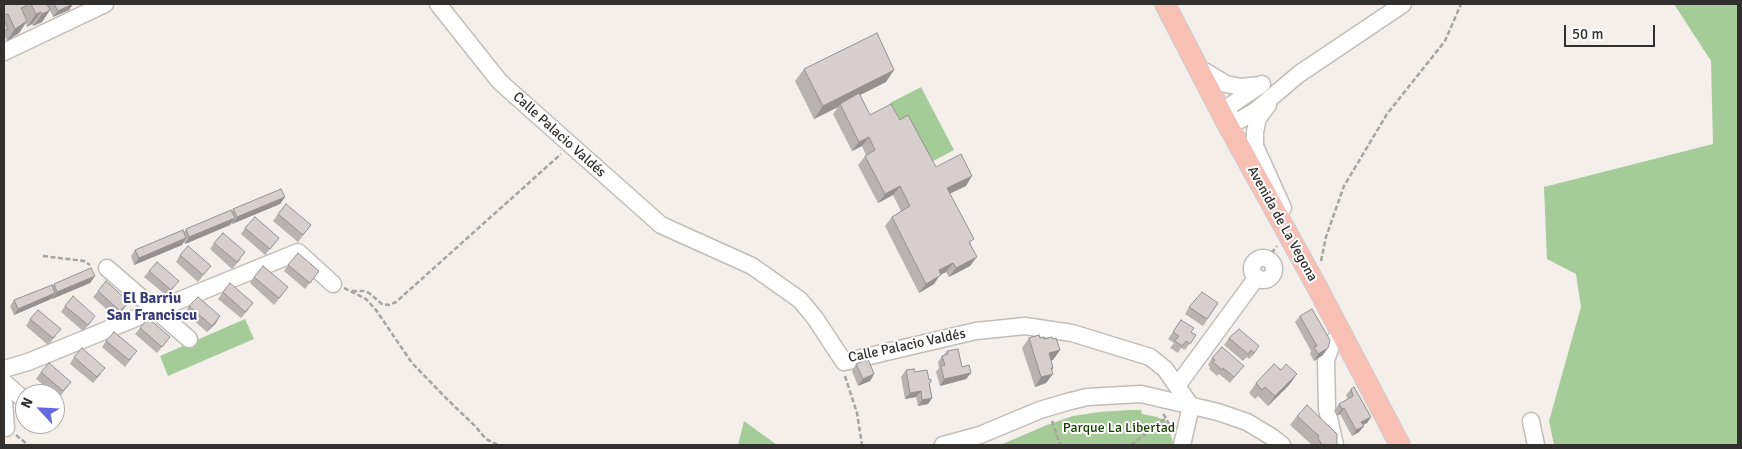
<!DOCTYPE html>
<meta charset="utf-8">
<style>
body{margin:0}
#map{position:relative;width:1742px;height:449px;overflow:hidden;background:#f4efeb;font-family:Signika,sans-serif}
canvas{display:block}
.frame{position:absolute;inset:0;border:5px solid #32302e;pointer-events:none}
.north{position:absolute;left:15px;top:384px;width:50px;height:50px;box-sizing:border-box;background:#fff;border:1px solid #adacab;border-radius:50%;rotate:295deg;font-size:14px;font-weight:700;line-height:20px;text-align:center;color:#32302e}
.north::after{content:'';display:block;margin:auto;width:18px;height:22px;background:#6468e1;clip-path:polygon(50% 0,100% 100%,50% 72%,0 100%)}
.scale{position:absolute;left:1564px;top:25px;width:91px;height:22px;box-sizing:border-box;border:2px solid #32302e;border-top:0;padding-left:6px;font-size:15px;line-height:18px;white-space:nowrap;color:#32302e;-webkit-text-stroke:4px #fff;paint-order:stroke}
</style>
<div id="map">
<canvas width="1742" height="449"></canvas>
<div class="frame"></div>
<div class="north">N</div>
<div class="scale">50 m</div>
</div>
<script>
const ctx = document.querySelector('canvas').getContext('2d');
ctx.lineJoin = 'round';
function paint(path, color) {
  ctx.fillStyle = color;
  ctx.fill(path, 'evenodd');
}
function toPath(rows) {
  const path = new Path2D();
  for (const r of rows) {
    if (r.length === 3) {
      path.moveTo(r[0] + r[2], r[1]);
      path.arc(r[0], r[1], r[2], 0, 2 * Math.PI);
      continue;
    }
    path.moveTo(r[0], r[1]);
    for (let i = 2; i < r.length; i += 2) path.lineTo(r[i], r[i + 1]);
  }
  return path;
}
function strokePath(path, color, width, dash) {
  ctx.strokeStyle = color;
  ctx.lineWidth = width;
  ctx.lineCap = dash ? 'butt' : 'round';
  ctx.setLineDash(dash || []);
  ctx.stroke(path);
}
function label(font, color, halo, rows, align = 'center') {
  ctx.font = font + ' Signika,sans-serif';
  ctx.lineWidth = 4;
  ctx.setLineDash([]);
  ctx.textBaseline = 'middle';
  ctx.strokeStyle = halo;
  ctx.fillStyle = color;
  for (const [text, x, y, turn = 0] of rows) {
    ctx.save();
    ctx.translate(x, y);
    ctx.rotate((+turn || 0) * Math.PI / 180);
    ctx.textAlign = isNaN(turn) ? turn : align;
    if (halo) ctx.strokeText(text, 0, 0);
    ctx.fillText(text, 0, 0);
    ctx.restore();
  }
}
const green = toPath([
 [1674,4,1738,4,1738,445,1554,445,1549,421,1581,307,1576,274,1547,259,1544,187,1713,144,1711,61],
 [921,87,954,150,924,166,890,103],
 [245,319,254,339,168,376,160,356],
 [1129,410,1141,410,1142,414,1157,417,1166,421,1174,445,1000,445,1047,425,1073,416,1099,412],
 [744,421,777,445,738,445]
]);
const path = toPath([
 [43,256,84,261,90,265],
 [1267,259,1277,246],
 [1321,261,1326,237,1344,186,1387,114,1445,41,1461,4],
 [344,288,366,299,376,310,412,363,448,400,475,426,486,439,498,445],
 [352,291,364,291,369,293,382,304,389,305,396,302,561,154],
 [845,376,857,413,862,445],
 [1163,414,1166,418,1171,429],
 [1052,421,1060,445],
 [16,435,28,445],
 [1131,445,1166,418]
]);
const minor = toPath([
 [438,4,500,82,661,225,752,266,800,300,815,318,844,362,976,331,1025,326,1072,333,1150,357,1165,369,1191,406],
 [4,52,105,4],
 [1199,68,1226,84,1241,87,1260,85],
 [1262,84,1231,105,1225,120,1240,120,1254,112,1299,74,1403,4],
 [1268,105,1258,118,1255,132,1255,146,1283,208],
 [1263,269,11],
 [107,268,189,339],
 [4,369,28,362,298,252,333,284],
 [4,382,23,399,25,403],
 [1177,386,1257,277],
 [4,402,6,428],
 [1531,421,1536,445],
 [943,445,980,435,1040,410,1067,402,1087,397,1141,394,1218,412,1247,422,1272,437,1282,445],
 [1182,445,1191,406],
 [1335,445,1327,409,1326,360,1332,343,1340,334]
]);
const major = toPath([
 [1165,4,1225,120,1316,285,1400,445]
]);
const wall = toPath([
 [4,4,73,4,69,10,53,17,50,10,42,22,33,26,32,24,27,27,26,23,19,33,7,41,4,35],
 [804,69,886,82,860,95,870,115,900,120,936,167,966,186,950,193,971,244,970,266,949,277,946,272,940,275,934,284,919,293,885,226,892,217,901,211,893,195,878,203,858,165,866,155,862,146,852,151,833,114,838,107,814,119,795,81],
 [285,197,280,204,232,224,232,222,230,225,185,244,184,242,182,245,134,265,131,256,135,250,184,232,186,229,232,211,233,209],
 [278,214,311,225,298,242,273,221],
 [245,228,279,238,265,255,241,234],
 [214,243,241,259,232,269,210,249],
 [180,255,206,272,198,282,176,262],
 [288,265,319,271,305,289,284,271],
 [149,271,174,287,167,296,144,277],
 [95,276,90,283,52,299,52,297,51,299,14,315,10,306,14,300,52,286,54,284],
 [254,277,283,294,274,305,250,283],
 [98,291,129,302,116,318,93,297],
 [223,292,249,309,241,318,218,299],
 [1218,303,1203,326,1185,314,1189,307],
 [65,306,91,322,83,331,61,312],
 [189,306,216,323,207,332,185,313],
 [1300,316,1323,355,1314,361,1310,354,1311,351,1295,322],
 [30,319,56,336,48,345,26,326],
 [1181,320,1191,332,1196,335,1185,350,1181,348,1178,353,1170,348,1174,343,1168,339],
 [140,328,170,337,157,353,135,334],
 [1239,329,1255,353,1249,359,1247,357,1243,361,1224,345,1229,338],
 [1029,338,1040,338,1044,339,1053,339,1060,350,1053,360,1051,360,1053,368,1046,383,1035,387,1022,348],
 [106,341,132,358,125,367,102,347],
 [947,351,962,367,971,373,966,379,940,386,936,372,939,368,938,362,942,356,944,355],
 [74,357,101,374,93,383,70,364],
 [1212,358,1239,372,1230,383,1219,374,1217,376,1209,369,1210,367,1208,365],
 [856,364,874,374,870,381,858,386,852,371],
 [906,370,930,385,932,398,928,404,918,406,916,397,905,399,901,377],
 [41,372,71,382,59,398,55,395,55,394,54,394,36,379],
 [1256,383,1290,384,1268,406,1258,396,1255,399,1249,393],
 [1351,389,1371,417,1367,423,1363,425,1364,426,1359,432,1352,436,1340,414,1337,416,1334,411,1339,404,1348,400,1346,395],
 [1297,416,1337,445,1312,445,1290,425]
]);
const shadedWall = toPath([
 [73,4,69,10,53,17,58,11],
 [50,10,42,22,33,26,42,14],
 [41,12,32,24,27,27,36,14],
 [27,21,19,33,7,41,15,29],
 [894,70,886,82,840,105,840,104,838,107,814,119,823,106],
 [869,137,862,146,852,151,859,142],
 [972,176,966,186,941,198,947,188],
 [900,186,893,195,878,203,885,194],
 [285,197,280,204,232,224,237,217],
 [235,218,230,225,185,244,189,237],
 [186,238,182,245,134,265,139,258],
 [977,257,970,266,949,277,956,268],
 [953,263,946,272,940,275,934,284,919,293,926,284,939,270],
 [95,276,90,283,52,299,57,292],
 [55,293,51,299,14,315,18,309],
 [129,302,124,308,116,318,120,311],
 [220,316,216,323,207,332,212,326],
 [1328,348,1323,355,1314,361,1318,354],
 [1060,350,1053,360,1042,363,1049,353],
 [1051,368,1053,368,1048,375,1053,374,1046,383,1035,387,1041,377],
 [971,373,966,379,940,386,944,379],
 [874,374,870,381,858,386,863,379],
 [1297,374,1290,384,1268,406,1275,396],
 [921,391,916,397,905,399,910,393],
 [932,398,928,404,918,406,922,400],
 [1344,408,1340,414,1337,416,1342,409],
 [1371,417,1367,423,1357,428,1361,422],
 [1364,426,1359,432,1352,436,1356,430]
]);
const building = toPath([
 [4,4,25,4,26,6,21,8,27,21,15,29,8,14,4,15,4,4],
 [31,4,47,4,50,10,42,14,41,12,36,14,31,4],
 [54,4,73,4,58,11,54,4],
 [4,20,8,29,4,31,4,20],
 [877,33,894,70,823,106,804,69,877,33],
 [859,93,870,115,891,104,900,120,908,115,936,167,961,154,972,176,947,188,974,239,969,242,977,257,956,268,953,263,939,270,941,275,926,284,892,217,910,206,900,186,885,194,865,156,875,150,869,137,859,142,840,104,859,93],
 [281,189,285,197,237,217,233,209,281,189],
 [286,204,311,225,303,235,278,214,286,204],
 [231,210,235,218,189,237,186,229,231,210],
 [255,217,279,238,270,249,245,228,255,217],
 [183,230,186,238,139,258,135,250,183,230],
 [223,233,245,252,237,262,214,243,223,233],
 [188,246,211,266,203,275,180,255,188,246],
 [298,253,319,271,310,283,288,265,298,253],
 [157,262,179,281,171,290,149,271,157,262],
 [263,266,288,287,279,298,254,277,263,266],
 [91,268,95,276,57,292,54,284,91,268],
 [106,281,129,302,120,311,98,291,106,281],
 [230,283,253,303,245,312,223,292,230,283],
 [52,285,55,293,18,309,14,300,52,285],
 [1202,292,1218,303,1207,319,1189,307,1202,292],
 [73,296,95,316,88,325,65,306,73,296],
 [198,297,220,316,212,326,189,306,198,297],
 [1312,309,1330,340,1328,348,1318,354,1314,347,1317,346,1300,316,1312,309],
 [38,310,61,329,53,338,30,319,38,310],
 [148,318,170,337,162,347,140,328,148,318],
 [1181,320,1194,328,1191,332,1196,335,1190,344,1186,341,1182,346,1175,341,1179,336,1173,332,1181,320],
 [1239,329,1259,346,1254,353,1251,350,1248,354,1229,338,1239,329],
 [114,332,137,351,129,360,106,341,114,332],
 [1039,335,1040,338,1044,337,1044,339,1052,337,1053,339,1056,338,1060,350,1049,353,1053,368,1051,368,1053,374,1041,377,1029,338,1039,335],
 [1222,347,1244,366,1234,377,1223,368,1222,370,1213,362,1215,360,1212,358,1222,347],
 [82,348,105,368,97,377,74,357,82,348],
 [958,349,962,367,969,365,971,373,944,379,941,366,945,365,942,356,948,354,947,351,958,349],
 [868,359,874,374,863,379,856,364,868,359],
 [49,363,71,382,63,391,41,372,49,363],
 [1274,364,1281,370,1286,364,1297,374,1275,396,1265,387,1262,390,1256,383,1274,364],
 [914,369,914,372,927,370,929,380,931,379,931,382,929,383,932,398,922,400,921,391,910,393,906,370,914,369],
 [1354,387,1371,417,1361,422,1364,426,1356,430,1344,408,1342,409,1339,404,1353,396,1351,389,1354,387],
 [1307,405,1337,434,1337,445,1322,445,1318,438,1319,436,1297,416,1307,405]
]);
const streetNames = [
 ["Calle Palacio Valdés",559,135,42],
 ["Avenida de La Vegona",1282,224,61],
 ["Calle Palacio Valdés",907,346,-12]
];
const parkNames = [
 ["Parque La Libertad",1119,428]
];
const neighbourhoodNames = [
 ["El Barriu",152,299],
 ["San Franciscu",152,316]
];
paint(green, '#a5cb99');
strokePath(minor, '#c1bdb8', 19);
strokePath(major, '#cecdcd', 22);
strokePath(path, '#a7a3a0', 2.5, [5, 2.5]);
strokePath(minor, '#fff', 16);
strokePath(major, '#f8bfb5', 20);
paint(wall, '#b8b2b1');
paint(shadedWall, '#969190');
paint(building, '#d6cfce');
strokePath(building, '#969190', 1);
label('14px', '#32302e', '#fff', streetNames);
label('14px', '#163f02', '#fff', parkNames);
label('bold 15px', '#393d79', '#fff', neighbourhoodNames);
</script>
